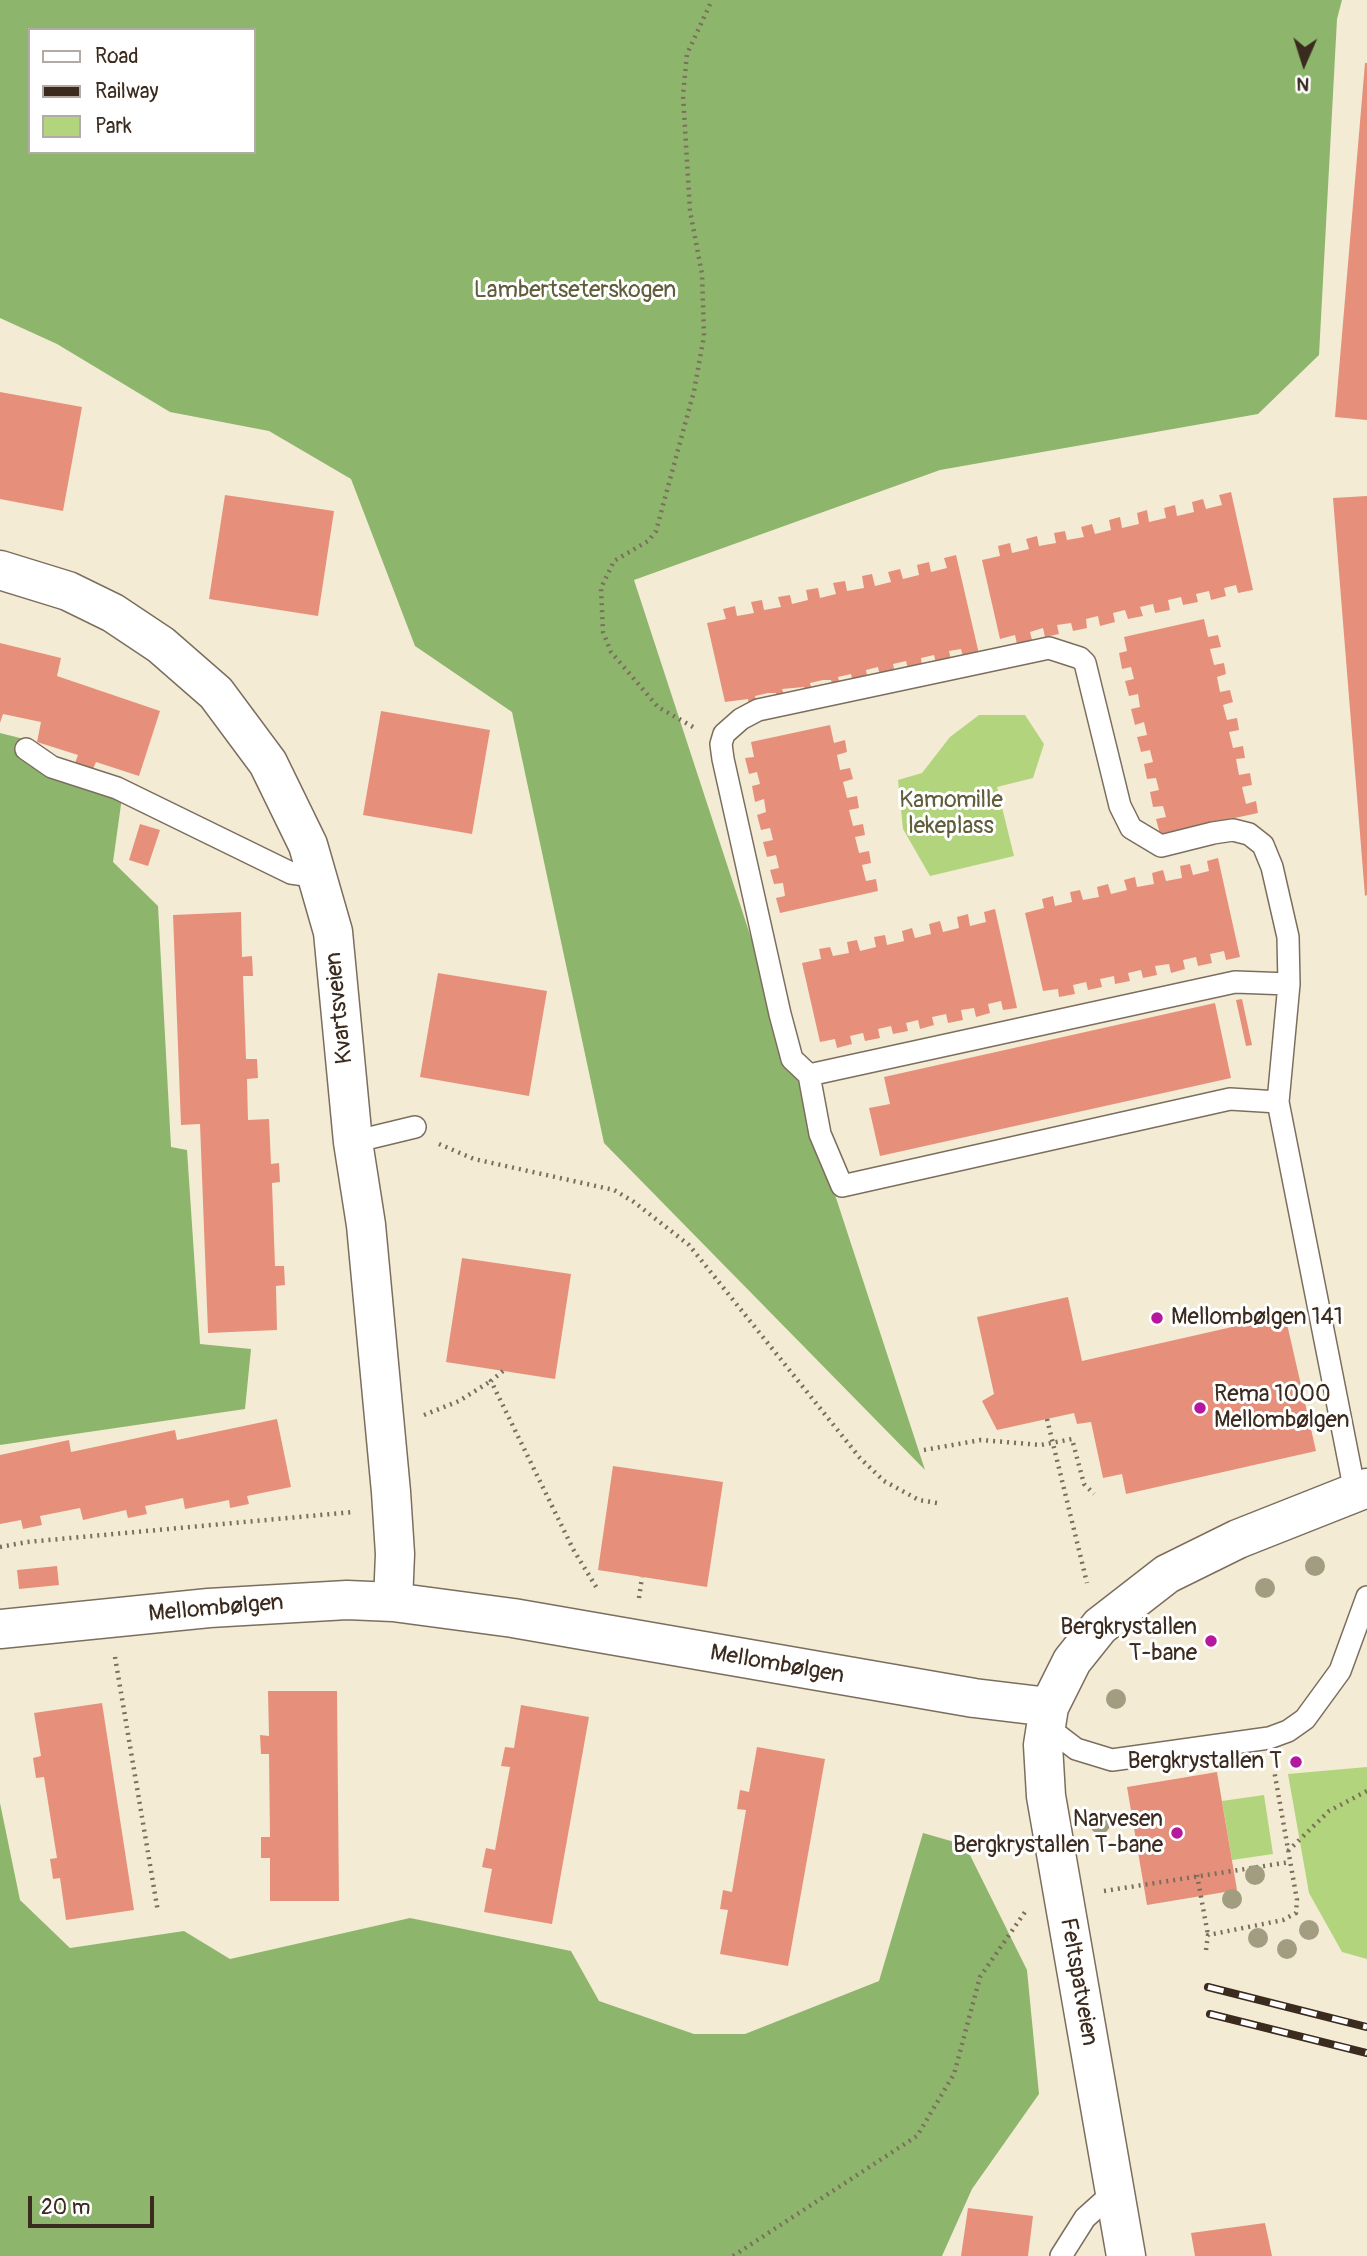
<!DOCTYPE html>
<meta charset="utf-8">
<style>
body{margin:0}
#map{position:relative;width:1367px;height:2256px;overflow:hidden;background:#f4ebd5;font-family:Pangolin,sans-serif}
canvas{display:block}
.legend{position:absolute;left:28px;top:28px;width:228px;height:126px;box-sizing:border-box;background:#fff;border:2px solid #b1aaa5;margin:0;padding:9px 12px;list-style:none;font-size:21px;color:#3b2a1e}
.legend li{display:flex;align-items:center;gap:14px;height:35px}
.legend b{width:35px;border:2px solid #b1aaa5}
.north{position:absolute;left:1269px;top:28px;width:70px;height:70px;-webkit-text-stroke:5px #fff;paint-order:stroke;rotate:183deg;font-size:19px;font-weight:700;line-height:28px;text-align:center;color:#3b2a1e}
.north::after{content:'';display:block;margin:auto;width:24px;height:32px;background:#3b2a1e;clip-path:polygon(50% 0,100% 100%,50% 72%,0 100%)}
.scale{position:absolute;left:28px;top:2196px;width:126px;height:32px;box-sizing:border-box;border:4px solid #3b2a1e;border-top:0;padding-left:9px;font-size:21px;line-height:24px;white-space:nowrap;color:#3b2a1e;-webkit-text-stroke:5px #fff;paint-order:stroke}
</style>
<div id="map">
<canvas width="1367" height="2256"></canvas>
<ul class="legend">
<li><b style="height:9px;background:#fff"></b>Road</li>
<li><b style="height:9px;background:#3b2a1e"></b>Railway</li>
<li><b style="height:19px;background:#b2d47d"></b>Park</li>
</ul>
<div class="north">N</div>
<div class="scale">20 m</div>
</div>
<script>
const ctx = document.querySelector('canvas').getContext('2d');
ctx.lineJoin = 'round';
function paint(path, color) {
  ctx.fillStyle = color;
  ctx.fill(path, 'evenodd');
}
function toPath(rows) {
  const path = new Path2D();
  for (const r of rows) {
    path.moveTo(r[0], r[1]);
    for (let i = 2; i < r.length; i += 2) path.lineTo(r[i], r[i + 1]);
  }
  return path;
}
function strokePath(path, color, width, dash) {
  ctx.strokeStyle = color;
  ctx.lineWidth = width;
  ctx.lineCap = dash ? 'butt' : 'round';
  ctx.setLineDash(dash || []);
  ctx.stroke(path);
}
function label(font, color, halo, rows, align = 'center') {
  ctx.font = font + ' Pangolin,sans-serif';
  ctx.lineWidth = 6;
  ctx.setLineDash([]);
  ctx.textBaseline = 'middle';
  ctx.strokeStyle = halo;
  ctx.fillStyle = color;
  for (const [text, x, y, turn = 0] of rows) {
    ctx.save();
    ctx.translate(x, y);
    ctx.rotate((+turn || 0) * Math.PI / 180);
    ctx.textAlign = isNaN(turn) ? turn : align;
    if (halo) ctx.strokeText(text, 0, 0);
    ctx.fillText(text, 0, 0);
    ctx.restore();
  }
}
const green = toPath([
 [979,715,1025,715,1044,744,1033,778,997,787,1014,856,930,876,903,829,898,780,922,773,950,737],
 [1367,1767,1367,1959,1342,1952,1309,1893,1288,1774],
 [1264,1795,1273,1854,1232,1860,1222,1801]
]);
const forest = toPath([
 [0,0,1342,0,1337,19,1319,355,1258,414,940,470,634,580,925,1470,604,1143,512,712,415,646,351,479,269,431,170,412,57,344,0,318],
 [30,30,254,30,254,152,30,152],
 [0,733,24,739,28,755,123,790,113,862,158,906,171,1147,187,1150,200,1344,251,1349,245,1409,0,1445],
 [0,1803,20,1900,70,1948,184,1931,230,1959,410,1918,571,1951,599,2001,694,2034,745,2034,879,1981,923,1833,965,1845,1027,1970,1039,2094,972,2189,942,2256,0,2256]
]);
const building = toPath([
 [1365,63,1367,63,1367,420,1335,417],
 [0,392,82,407,63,511,0,499],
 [1231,492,1253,590,1238,593,1236,585,1224,588,1226,596,1211,600,1209,591,1196,594,1198,602,1183,605,1181,597,1168,600,1170,610,1155,613,1153,604,1140,607,1143,616,1128,619,1125,610,1113,613,1115,622,1100,626,1098,616,1086,619,1087,628,1073,631,1071,623,1057,625,1059,634,1045,637,1043,628,1030,632,1032,640,1017,644,1015,635,1000,639,982,560,1000,556,998,546,1010,543,1012,553,1029,549,1026,539,1037,536,1039,546,1056,543,1054,533,1065,531,1067,540,1084,537,1081,527,1092,524,1095,534,1111,530,1109,520,1120,517,1122,528,1139,524,1137,513,1147,510,1149,522,1166,518,1164,508,1175,505,1177,516,1194,512,1192,502,1203,499,1206,509,1222,505,1219,495],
 [225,495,334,511,318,616,209,599],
 [1367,496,1367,895,1365,896,1333,498],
 [956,555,979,654,963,657,961,649,949,651,951,660,936,663,934,655,921,658,922,666,908,669,906,661,893,664,895,673,880,677,878,667,866,670,868,680,853,683,851,674,838,677,840,685,833,687,831,680,823,680,810,683,812,691,805,692,804,687,782,689,785,698,777,699,776,693,768,693,755,696,757,704,749,706,748,699,725,702,707,623,726,619,723,609,735,606,737,616,754,613,751,602,762,600,764,610,781,607,778,597,790,595,792,604,808,600,806,590,818,588,820,598,836,594,833,583,845,581,847,591,864,588,862,576,872,574,875,586,891,582,888,572,900,569,903,579,919,575,917,565,929,562,931,572,947,568,944,558],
 [1204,619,1208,637,1218,635,1221,647,1210,649,1214,665,1224,663,1226,674,1217,677,1220,692,1230,690,1233,702,1223,705,1227,720,1237,718,1239,730,1229,732,1233,748,1243,746,1245,758,1236,759,1239,775,1250,773,1252,785,1242,787,1246,804,1256,801,1258,813,1160,834,1156,819,1166,817,1163,806,1153,807,1150,792,1159,790,1156,778,1147,779,1144,764,1153,762,1150,750,1141,752,1137,737,1147,735,1144,722,1135,725,1131,709,1140,707,1138,694,1129,696,1125,681,1134,679,1131,667,1122,669,1119,653,1127,651,1124,637],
 [0,643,61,658,57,676,160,711,139,776,96,762,93,769,75,763,78,755,37,742,41,722,3,714,0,723],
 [381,711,490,730,472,834,363,815],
 [830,725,834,743,845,740,847,752,837,755,840,770,850,768,853,779,843,782,847,798,857,796,859,808,849,810,853,826,863,824,865,835,855,837,859,853,869,851,871,863,862,865,866,881,876,879,878,891,780,913,776,898,785,896,783,883,774,884,770,870,779,868,776,855,767,857,763,842,773,840,770,828,761,830,757,815,766,812,764,799,755,802,752,786,760,784,757,772,749,774,745,758,754,757,751,742],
 [140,824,160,830,148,866,129,860],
 [1218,858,1240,957,1226,960,1224,951,1210,954,1212,963,1198,966,1196,957,1183,960,1185,969,1171,973,1169,964,1155,966,1157,975,1143,978,1141,970,1128,973,1130,981,1115,984,1114,976,1100,979,1102,987,1088,990,1086,982,1073,985,1075,994,1059,997,1058,989,1043,991,1025,913,1044,908,1042,899,1053,896,1055,906,1072,902,1070,892,1080,890,1083,900,1099,897,1097,887,1108,884,1111,894,1127,890,1124,880,1135,877,1137,887,1154,884,1152,873,1163,870,1166,881,1182,878,1180,866,1190,864,1193,875,1209,871,1207,861],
 [995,909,1017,1008,1003,1010,1001,1001,988,1004,990,1013,976,1017,974,1008,961,1010,963,1020,948,1023,946,1014,932,1017,934,1025,920,1029,918,1020,906,1023,908,1031,893,1034,891,1026,878,1029,880,1038,865,1041,863,1033,850,1036,852,1044,837,1048,835,1039,820,1042,802,963,821,959,819,949,830,947,833,956,849,953,847,942,857,940,860,951,876,947,874,937,885,935,887,945,904,941,902,931,912,928,915,938,931,934,929,924,940,921,943,932,959,928,957,917,968,914,970,926,986,922,984,912],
 [241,912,242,957,252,956,253,976,243,976,246,1059,257,1059,258,1078,247,1079,248,1120,269,1119,271,1164,279,1163,280,1182,272,1183,275,1266,284,1266,285,1285,276,1286,277,1330,208,1333,200,1124,181,1125,173,915],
 [438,973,547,991,529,1096,420,1077],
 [1242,999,1252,1045,1246,1046,1236,1000],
 [1215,1003,1231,1078,880,1156,869,1108,890,1104,884,1077],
 [462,1258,571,1274,555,1379,446,1362],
 [1068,1297,1082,1361,1285,1315,1316,1451,1126,1494,1122,1474,1103,1478,1091,1422,1077,1424,1074,1413,997,1430,982,1401,994,1394,977,1317],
 [277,1419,291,1487,247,1496,249,1504,230,1508,229,1500,185,1509,183,1498,145,1506,147,1514,128,1518,126,1510,83,1520,80,1508,40,1516,42,1525,23,1529,21,1520,0,1524,0,1455,69,1440,71,1452,175,1430,177,1440],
 [613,1466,723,1482,707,1587,598,1570],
 [57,1566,59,1585,19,1589,17,1570],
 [268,1691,337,1691,339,1901,270,1901,270,1858,261,1858,261,1837,270,1837,269,1754,261,1754,260,1735,269,1736],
 [102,1703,134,1910,66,1920,60,1878,53,1879,50,1859,57,1858,44,1777,36,1778,33,1758,41,1756,34,1713],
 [521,1705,589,1717,552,1924,484,1912,492,1869,482,1867,486,1848,495,1850,510,1767,501,1766,505,1747,514,1748],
 [757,1747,825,1759,788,1966,720,1954,728,1910,720,1909,723,1890,732,1892,746,1810,737,1809,740,1790,749,1792],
 [1217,1772,1237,1890,1147,1905,1127,1787],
 [968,2208,1033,2216,1028,2256,961,2256],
 [1265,2223,1272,2256,1195,2256,1191,2233]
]);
const path = toPath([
 [693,727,658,707,611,652,603,632,601,588,614,561,648,541,656,531,694,391,704,336,702,274,690,211,683,95,687,54,712,0],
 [439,1144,474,1159,614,1190,634,1202,689,1245,860,1458,884,1481,919,1500,937,1503],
 [503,1371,491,1381,573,1549,598,1590],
 [424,1415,459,1401,491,1381],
 [1047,1419,1087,1583],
 [924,1450,981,1440,1041,1445,1072,1439,1084,1484,1094,1494],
 [0,1547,27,1542,353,1512],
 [639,1598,642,1577],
 [115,1657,158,1912],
 [1288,1851,1329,1811,1367,1791],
 [1197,1875,1208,1935],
 [1104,1891,1290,1862],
 [1206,1950,1208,1935,1283,1920,1296,1913,1297,1900,1274,1770],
 [733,2256,917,2136,954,2074,980,1977,1025,1912]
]);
const service = toPath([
 [26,749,52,767,117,788,291,873,319,877],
 [809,1075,792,1059,780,1014,723,759,721,744,724,734,741,719,758,710,1049,648,1080,658,1085,663,1120,806,1131,828,1161,846,1213,833,1233,830,1249,834,1263,845,1272,867,1288,937,1289,984,1278,1102,1355,1492],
 [1278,1102,1230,1099,842,1186,820,1134,809,1075,1235,982,1289,984],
 [353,1142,415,1127],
 [1046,1726,1076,1749,1112,1760,1269,1738,1288,1731,1305,1719,1340,1671,1367,1597],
 [1061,2256,1085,2218,1114,2192]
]);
const minor = toPath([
 [0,570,68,591,113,613,161,645,216,693,268,763,308,845,333,932,353,1142,366,1225,391,1492,395,1554,393,1602],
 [0,1629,209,1608,347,1600,393,1602,513,1618,974,1698,1049,1707],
 [1126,2256,1046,1796,1043,1745,1049,1707,1072,1661,1100,1626,1167,1574,1238,1539,1367,1488]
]);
const rail = toPath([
 [1208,1987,1367,2027],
 [1210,2014,1367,2053]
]);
const trees = [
 [1315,1566],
 [1265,1588],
 [1116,1699],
 [1100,1824],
 [1255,1875],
 [1232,1899],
 [1309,1930],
 [1258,1938],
 [1287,1949]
];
const markers = [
 [1157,1318,7,"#b5179e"],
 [1200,1408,7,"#b5179e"],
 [1211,1641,7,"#b5179e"],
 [1296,1762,7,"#b5179e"],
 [1177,1833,7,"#b5179e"]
];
const parkNames = [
 ["Lambertseterskogen",575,291],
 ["Kamomille",951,801],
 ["lekeplass",951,827]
];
const streetNames = [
 ["Kvartsveien",340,1008,-96],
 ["Mellombølgen",216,1609,-5],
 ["Mellombølgen",777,1665,10],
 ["Feltspatveien",1078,1982,80]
];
const poiNames = [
 ["Mellombølgen 141",1171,1318,"left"],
 ["Rema 1000",1214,1395,"left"],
 ["Mellombølgen",1214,1421,"left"],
 ["Bergkrystallen",1197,1628],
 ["T-bane",1197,1654],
 ["Bergkrystallen T",1282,1762],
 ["Narvesen",1163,1820],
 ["Bergkrystallen T-bane",1163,1846]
];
paint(green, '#b2d47d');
paint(forest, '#8db66c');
paint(building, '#e6907b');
strokePath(service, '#7c6e5e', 24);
strokePath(minor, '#7c6e5e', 41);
strokePath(path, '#7c6e5e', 4.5, [2, 5]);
strokePath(service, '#fff', 21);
strokePath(minor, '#fff', 38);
strokePath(rail, '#3b2a1e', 8);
strokePath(rail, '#fff', 5, [16]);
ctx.fillStyle = '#a29d80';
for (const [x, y] of trees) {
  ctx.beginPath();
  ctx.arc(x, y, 10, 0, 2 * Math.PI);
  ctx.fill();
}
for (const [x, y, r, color] of markers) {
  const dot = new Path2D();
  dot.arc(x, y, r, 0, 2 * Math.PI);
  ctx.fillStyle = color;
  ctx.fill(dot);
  strokePath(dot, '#fff', 2.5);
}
label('23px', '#5f5d3a', '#fff', parkNames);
label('23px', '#3b2a1e', '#fff', streetNames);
label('23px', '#3b2a1e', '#fff', poiNames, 'right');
</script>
